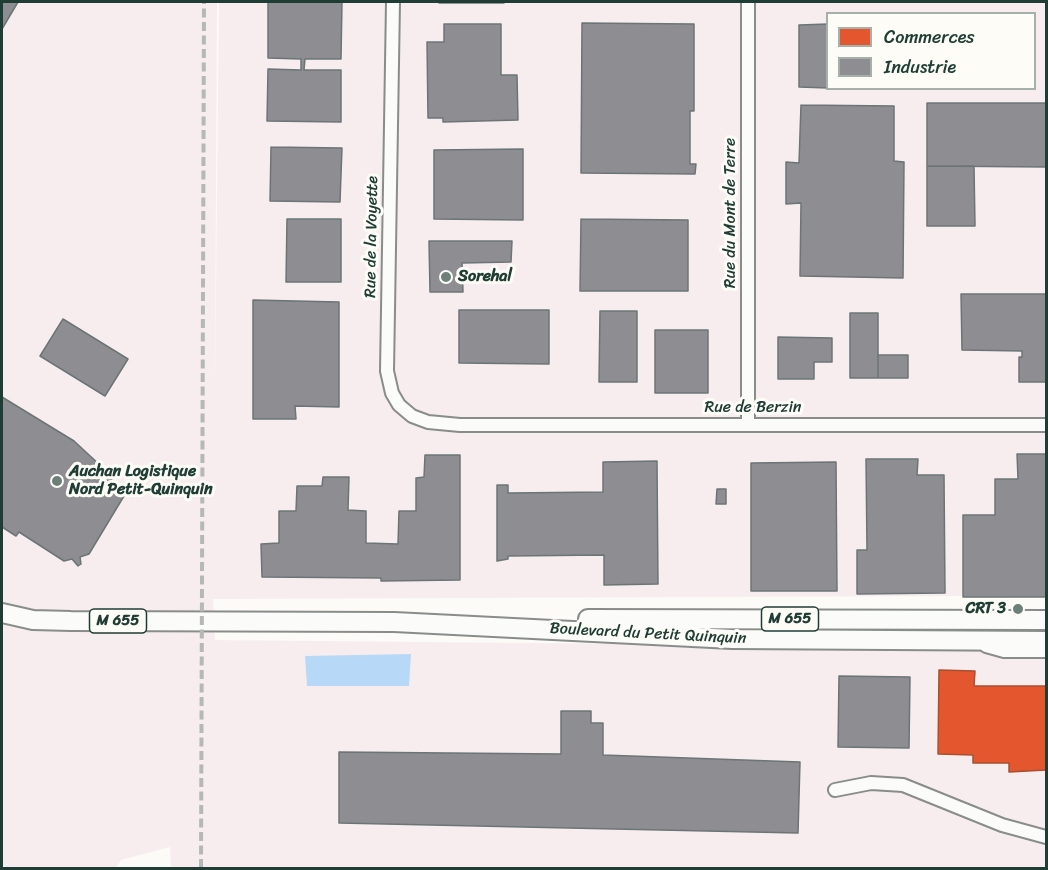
<!DOCTYPE html>
<style>
body{margin:0}
#map{position:relative;width:1048px;height:870px;overflow:hidden;background:#fcfbf8;font-family:Sriracha,sans-serif}
canvas{display:block}
.frame{position:absolute;inset:0;border:3px solid #1f3d34;pointer-events:none}
.legend{position:absolute;left:826px;top:12px;width:210px;height:78px;box-sizing:border-box;background:#fdfcf7;border:2px solid #a4b0a9;margin:0;padding:8px 10px;list-style:none;font-size:18px;color:#1f3d34}
.legend li{display:flex;align-items:center;gap:12px;height:30px}
.legend b{width:30px;border:2px solid #a4b0a9}
</style>
<div id="map">
<canvas width="1048" height="870"></canvas>
<div class="frame"></div>
<ul class="legend">
<li><b style="height:16px;background:#e4572e"></b>Commerces</li>
<li><b style="height:16px;background:#8d8d92"></b>Industrie</li>
</ul>
</div>
<script>
const ctx = document.querySelector('canvas').getContext('2d');
ctx.lineJoin = 'round';
function paint(path, color) {
  ctx.fillStyle = color;
  ctx.fill(path, 'evenodd');
}
function toPath(rows) {
  const path = new Path2D();
  for (const r of rows) {
    path.moveTo(r[0], r[1]);
    for (let i = 2; i < r.length; i += 2) path.lineTo(r[i], r[i + 1]);
  }
  return path;
}
function strokePath(path, color, width, dash) {
  ctx.strokeStyle = color;
  ctx.lineWidth = width;
  ctx.lineCap = dash ? 'butt' : 'round';
  ctx.setLineDash(dash || []);
  ctx.stroke(path);
}
function label(font, color, halo, rows, align = 'center') {
  ctx.font = font + ' Sriracha,sans-serif';
  ctx.lineWidth = 6;
  ctx.setLineDash([]);
  ctx.textBaseline = 'middle';
  ctx.strokeStyle = halo;
  ctx.fillStyle = color;
  for (const [text, x, y, turn = 0] of rows) {
    ctx.save();
    ctx.translate(x, y);
    ctx.rotate((+turn || 0) * Math.PI / 180);
    ctx.textAlign = isNaN(turn) ? turn : align;
    if (halo) ctx.strokeText(text, 0, 0);
    ctx.fillText(text, 0, 0);
    ctx.restore();
  }
}
const built = toPath([
 [2,2,217,2,215,384,219,2,1046,2,1046,593,968,596,213,599,215,640,1046,648,1046,868,171,868,170,847,121,860,116,868,8,868,2,865],
 [828,14,1034,14,1034,88,828,88]
]);
const water = toPath([
 [411,654,409,686,307,686,305,656]
]);
const shops = toPath([
 [939,670,975,671,974,686,1046,686,1046,770,1009,772,1009,763,973,763,973,755,938,754,939,670]
]);
const industry = toPath([
 [2,2,18,2,2,29,2,2],
 [268,2,342,2,341,59,305,59,304,70,341,70,341,122,267,121,268,69,301,70,301,59,268,58,268,2],
 [439,2,504,2,504,3,439,3,439,2],
 [582,23,694,24,694,111,690,111,690,164,696,164,695,174,581,173,582,23],
 [444,24,501,24,501,75,517,75,518,120,443,122,443,118,428,118,427,42,444,42,444,24],
 [828,24,828,88,799,87,799,25,828,24],
 [927,103,1046,103,1046,167,927,166,927,103],
 [801,105,894,106,894,161,904,162,903,278,800,276,801,203,786,204,786,162,799,163,801,105],
 [271,147,342,148,340,202,270,201,271,147],
 [523,149,523,220,434,219,434,150,523,149],
 [927,166,974,166,975,226,927,226,927,166],
 [287,219,341,219,341,282,286,282,287,219],
 [581,219,688,220,688,291,580,291,581,219],
 [429,241,512,241,511,262,462,263,463,292,430,292,429,241],
 [961,294,1046,294,1046,382,1019,382,1019,357,1022,357,1022,351,962,350,961,294],
 [253,300,339,302,339,407,295,406,296,419,253,419,253,300],
 [459,310,549,310,549,364,459,363,459,310],
 [600,311,637,311,637,382,599,382,600,311],
 [850,313,878,313,878,378,850,378,850,313],
 [63,319,128,359,105,396,40,356,63,319],
 [655,330,708,330,708,393,655,393,655,330],
 [778,337,832,338,832,362,814,362,814,379,778,379,778,337],
 [878,355,908,355,908,378,878,378,878,355],
 [2,397,74,441,101,466,124,496,89,554,80,557,81,564,78,566,72,559,64,561,19,532,16,536,2,527,2,397],
 [1017,454,1046,454,1046,597,963,597,963,515,995,515,995,479,1018,479,1017,454],
 [425,455,460,455,460,580,381,581,381,578,262,577,261,544,279,543,279,511,296,511,297,486,322,486,323,477,349,477,348,510,366,511,366,543,398,544,399,511,416,511,416,478,424,477,425,455],
 [866,459,918,459,917,475,944,475,945,593,857,594,857,550,867,550,866,459],
 [657,461,658,584,604,585,604,555,508,556,508,559,497,561,497,485,508,485,508,493,603,492,603,462,657,461],
 [836,462,837,591,751,591,751,463,836,462],
 [717,489,726,489,726,504,716,504,717,489],
 [839,676,910,677,909,748,838,747,839,676],
 [561,711,591,711,591,723,603,723,603,755,800,762,798,833,339,823,339,752,561,754,561,711]
]);
const street = toPath([
 [393,2,387,371,392,393,399,405,412,416,428,422,460,425,1046,425],
 [748,2,748,424],
 [986,646,1004,651,1046,651],
 [835,790,871,783,903,785,1002,825,1046,837]
]);
const primary = toPath([
 [2,613,33,620,71,621,394,622,732,639,1046,641],
 [588,619,1046,620]
]);
const rail = toPath([
 [201,868,204,2]
]);
const markers = [
 [446,277,6,"#6c8079"],
 [57,481,6,"#6c8079"],
 [1018,609,6,"#6c8079"]
];
const shields = [
 [790,619,57],
 [118,621,57]
];
const shieldNames = [
 ["M 655",790,619],
 ["M 655",118,621]
];
const streetNames = [
 ["Rue du Mont de Terre",731,213,-90],
 ["Rue de la Voyette",372,237,-89],
 ["Rue de Berzin",753,408],
 ["Boulevard du Petit Quinquin",648,634,3]
];
const poiNames = [
 ["Sorehal",458,277],
 ["Auchan Logistique",69,472],
 ["Nord Petit-Quinquin",69,490],
 ["CRT 3",1006,609,"right"]
];
paint(built, '#f7edef');
paint(water, '#b7d9f7');
paint(shops, '#e4572e');
strokePath(shops, '#a94f30', 1.5);
paint(industry, '#8d8d92');
strokePath(industry, '#6c7576', 1.5);
strokePath(street, '#888d8a', 16);
strokePath(primary, '#888d8a', 22);
strokePath(street, '#fbfbf9', 12);
strokePath(primary, '#fbfbf9', 18);
strokePath(rail, '#b5b8b6', 4, [9, 4.5]);
for (const [x, y, r, color] of markers) {
  const dot = new Path2D();
  dot.arc(x, y, r, 0, 2 * Math.PI);
  ctx.fillStyle = color;
  ctx.fill(dot);
  strokePath(dot, '#fdfcf7', 2);
}
for (const [x, y, w] of shields) {
  const box = new Path2D();
  box.roundRect(x - w / 2, y - 12, w, 24, 4.5);
  ctx.fillStyle = '#fdfcf7';
  ctx.fill(box);
  strokePath(box, '#1f3d34', 1.5);
}
label('bold 15px', '#1f3d34', null, shieldNames);
label('16px', '#1f3d34', '#fdfcf7', streetNames);
label('bold 16px', '#1f3d34', '#fdfcf7', poiNames, 'left');
</script>
